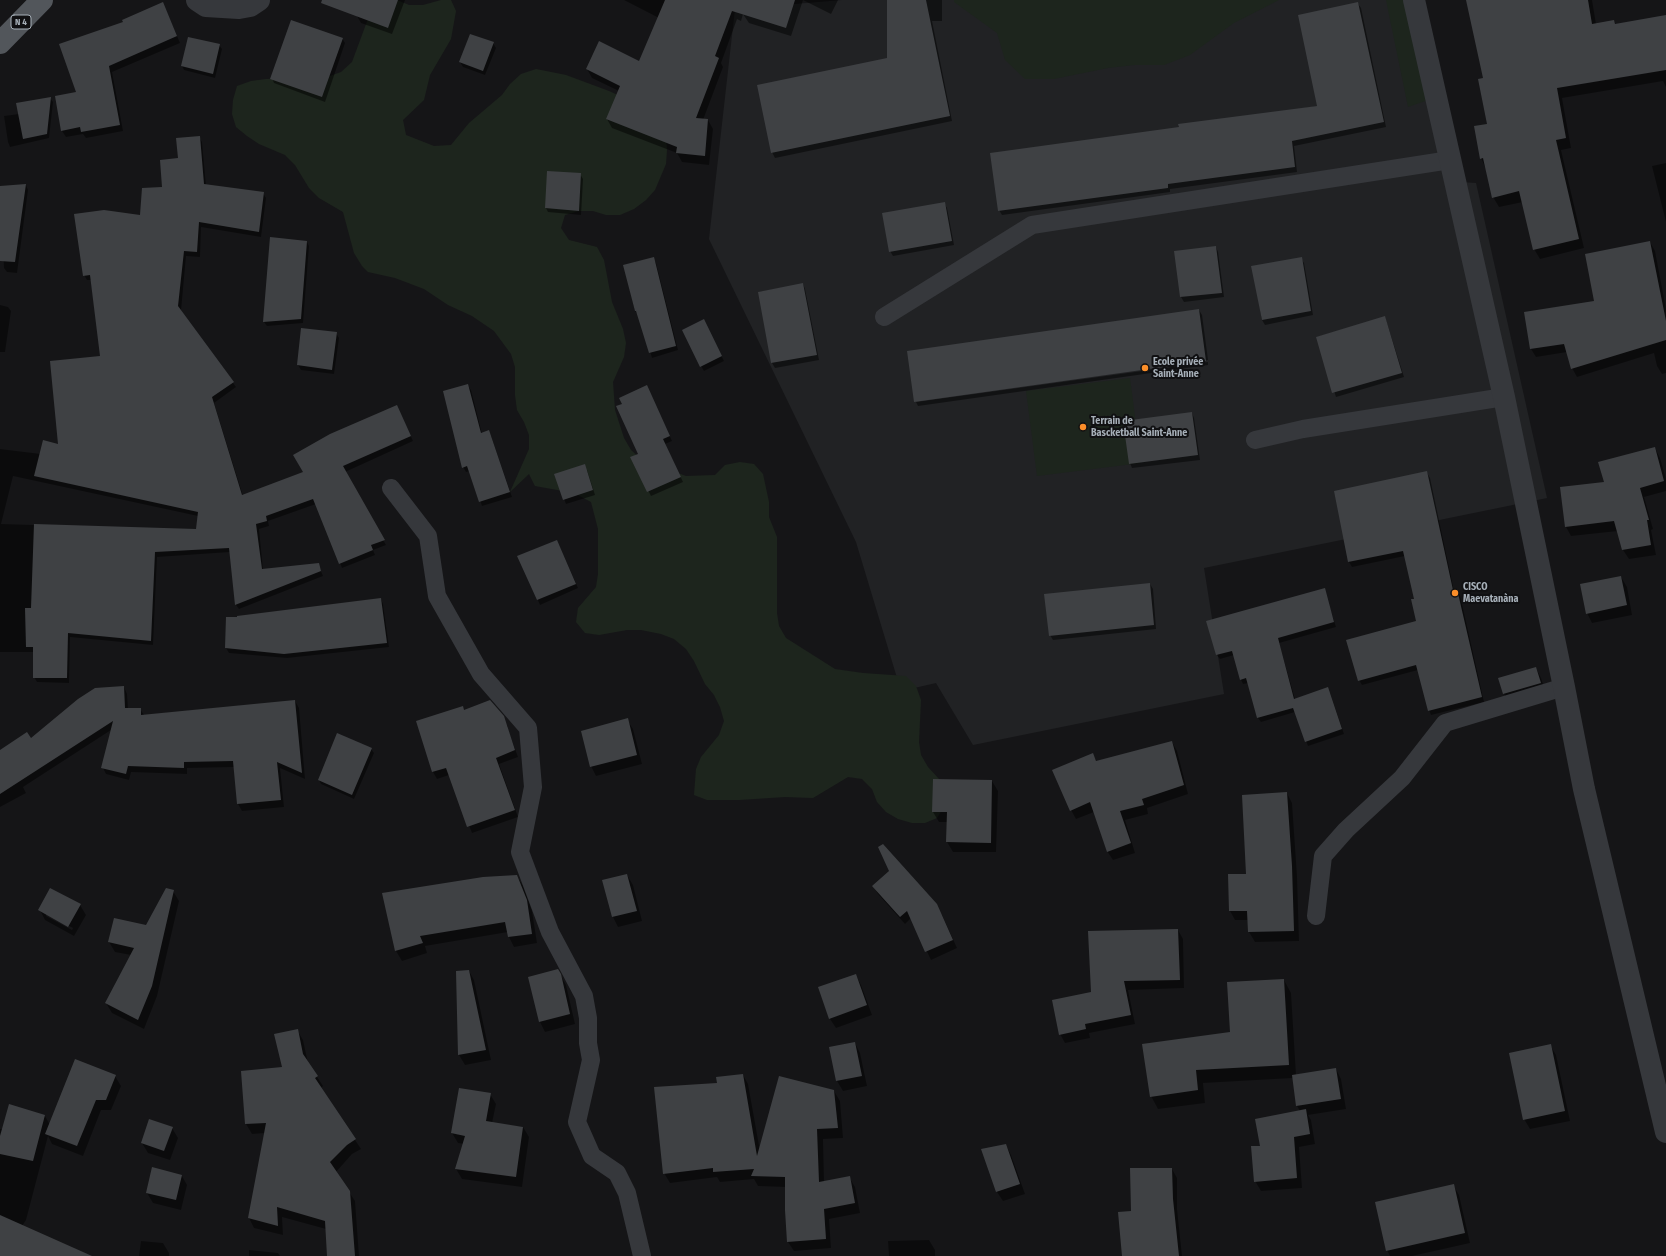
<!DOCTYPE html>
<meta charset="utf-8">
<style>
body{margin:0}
canvas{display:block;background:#151517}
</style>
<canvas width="1666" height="1256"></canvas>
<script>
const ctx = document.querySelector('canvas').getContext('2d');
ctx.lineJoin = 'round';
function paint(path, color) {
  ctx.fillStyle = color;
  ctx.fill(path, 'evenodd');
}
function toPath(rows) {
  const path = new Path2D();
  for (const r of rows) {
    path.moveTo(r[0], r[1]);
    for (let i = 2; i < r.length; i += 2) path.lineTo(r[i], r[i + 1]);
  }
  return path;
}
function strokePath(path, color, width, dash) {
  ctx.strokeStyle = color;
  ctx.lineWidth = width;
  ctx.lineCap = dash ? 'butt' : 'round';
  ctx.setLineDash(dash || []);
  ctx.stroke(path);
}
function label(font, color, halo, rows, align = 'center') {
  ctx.font = font + ' "Fira Sans Condensed",sans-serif';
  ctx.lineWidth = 4;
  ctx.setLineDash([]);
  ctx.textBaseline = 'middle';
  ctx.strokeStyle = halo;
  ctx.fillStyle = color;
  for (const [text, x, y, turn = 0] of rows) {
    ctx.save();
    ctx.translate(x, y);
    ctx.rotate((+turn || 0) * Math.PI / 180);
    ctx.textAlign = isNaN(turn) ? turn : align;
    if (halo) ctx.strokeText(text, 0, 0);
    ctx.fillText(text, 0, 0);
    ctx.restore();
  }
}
const built = toPath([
 [842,0,1423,0,1460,182,1476,183,1547,498,1204,568,1224,694,973,745,936,683,901,691,856,542,709,239,735,9]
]);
const green = toPath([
 [397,0,409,5,423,5,441,0,451,0,456,11,451,39,430,75,424,100,403,120,406,135,434,146,451,145,469,123,502,95,510,84,521,74,536,69,566,75,609,91,622,97,666,136,667,150,666,164,655,190,646,200,634,209,620,215,606,215,593,211,579,211,565,215,561,228,569,240,597,247,604,260,612,302,623,329,626,343,624,357,613,382,615,410,624,438,631,450,642,460,686,476,715,475,725,465,740,462,754,464,763,474,769,502,769,517,777,537,777,613,779,626,786,638,835,669,863,673,906,676,916,686,921,700,919,742,921,755,928,767,939,779,947,791,945,805,937,818,925,823,912,823,898,819,886,812,877,802,872,789,862,779,848,777,813,798,785,797,739,800,707,800,694,795,696,769,701,757,719,735,724,721,720,707,714,695,705,684,694,661,686,649,674,639,661,634,641,630,627,630,599,635,585,633,576,622,578,608,596,587,598,574,598,529,591,502,574,493,535,486,529,474,510,492,529,449,529,435,524,422,517,410,515,395,515,367,511,354,494,331,472,316,448,305,424,289,395,278,368,272,362,266,354,253,343,212,319,198,309,188,295,165,285,155,259,144,247,136,236,127,232,114,233,100,237,86,251,81,266,79,327,77,341,72,352,62,372,8],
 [954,0,1279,0,1234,23,1190,55,1164,65,1135,65,1108,68,1054,79,1025,79,1005,60,997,33,954,2],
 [1386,0,1417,0,1437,97,1408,107],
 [1130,378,1141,463,1037,476,1026,391]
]);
const shadow = toPath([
 [363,0,405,0,392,34,361,23,357,16],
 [624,0,803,0,791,36,749,23,743,14,741,21,737,19,721,63,723,67,703,120,708,120,713,129,709,165,682,162,677,153,612,128,607,119,619,91,592,78,587,69,640,62,659,18],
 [803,0,838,0,831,14],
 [888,0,942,0,942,21,932,21,952,121,775,158,772,152,888,59],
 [1467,0,1592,0,1596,24,1614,21,1616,25,1666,16,1666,87,1663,81,1562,98,1571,148,1561,150,1584,248,1540,259,1534,249,1523,202,1499,207,1493,197,1486,169,1481,158,1488,125,1484,79],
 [1358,4,1361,8,1386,127,1294,146,1297,172,1170,189,1170,192,1002,215,999,210,1180,128,1318,106],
 [166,10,180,43,112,72,123,131,86,138,83,134,66,137,62,131,77,93],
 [342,38,345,43,325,102,274,83,272,78],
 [493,43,496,48,485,75,463,67,460,62],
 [219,45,222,49,215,78,184,70,182,66],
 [50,98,53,102,49,138,10,147,8,142,4,116,19,114],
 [199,137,202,142,206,186,263,193,266,198,261,237,201,227,200,257,186,256,181,311,236,387,214,403,243,496,304,473,399,411,413,441,345,472,386,545,373,550,375,555,342,568,316,504,268,521,269,526,259,529,263,570,318,564,323,576,239,609,236,605,230,552,157,557,153,645,70,637,69,683,37,682,34,677,34,652,0,652,0,449,41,454,59,446,101,357,91,280,87,280,84,275,140,216,163,188,179,159],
 [13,476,198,516,197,530,1,524],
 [1666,163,1666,222,1652,166],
 [580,174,583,179,581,215,548,212,546,208],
 [26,185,28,190,17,273,7,272,4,268,0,187],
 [944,203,947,208,954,245,893,256,890,251],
 [307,242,309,246,303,323,267,326,264,322],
 [1650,242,1655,251,1666,309,1666,373,1662,374,1657,366,1654,353,1577,377,1572,368,1567,352,1536,357,1531,349,1525,313,1596,302],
 [1216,247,1218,252,1224,297,1184,302,1181,297,1175,252],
 [653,259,656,263,678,350,652,358,639,315,635,311,624,266],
 [1301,259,1304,263,1313,315,1265,325,1262,320,1253,267],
 [803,284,805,289,819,360,775,368,772,363,759,292],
 [0,305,8,307,11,311,5,352,0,352],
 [1199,310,1202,315,1208,360,915,400],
 [1385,317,1404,377,1336,397,1317,337],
 [706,325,724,361,704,371,701,366],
 [302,329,336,333,339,338,334,374,301,370,298,365],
 [1208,362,1208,365,918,406,916,402],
 [468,386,471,390,482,434,489,432,491,436,512,497,482,506,470,471,466,472,463,467],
 [649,391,672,441,665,444,683,482,651,496,632,458,640,454],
 [1192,413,1194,418,1200,460,1132,468,1130,463],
 [1655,448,1660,458,1666,479,1666,491,1644,497,1653,529,1651,530,1656,555,1629,559,1623,550,1618,531,1571,536,1566,527,1605,483],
 [587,470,595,495,566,504,564,499],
 [1427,473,1430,478,1454,591,1457,590,1460,595,1484,702,1431,715,1429,710,1418,670,1362,685,1359,680,1417,622,1415,600,1405,556,1352,567,1349,562,1335,492],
 [559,545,578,588,540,605,519,557],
 [1621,577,1627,587,1632,615,1592,623,1587,613],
 [1150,584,1153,589,1156,629,1053,640,1050,635],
 [1324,590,1336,627,1279,643,1295,699,1330,693,1344,734,1308,746,1295,712,1261,722,1258,718,1249,683,1243,684,1241,680,1234,655,1220,659,1217,655],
 [381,599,383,604,389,647,287,658,229,653,226,648,238,619],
 [1536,668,1541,678,1546,693,1510,704,1504,694,1500,679],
 [124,687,127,694,128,709,140,709,144,715,295,701,299,708,305,779,280,768,284,807,242,811,238,804,234,767,187,768,187,774,131,772,129,780,106,774,103,768,111,730,23,787,26,793,0,807,0,750,31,740],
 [464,711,503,717,508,727,507,727,518,757,499,764,518,817,472,833,449,775,437,779,433,772,417,721],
 [627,720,633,729,642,764,596,776,591,766],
 [1172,742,1177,751,1188,794,1147,808,1148,814,1125,820,1135,853,1113,860,1107,851,1094,812,1076,819,1071,810,1092,754,1097,762],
 [371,749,374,753,354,799,321,784,319,780],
 [934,780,992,781,998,791,996,852,953,852,947,842,947,822,939,822,933,812],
 [1287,793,1292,803,1297,876,1299,941,1255,942,1249,932,1249,920,1235,920,1230,911],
 [627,875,633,885,642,921,618,927,613,917,603,881],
 [517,876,523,886,532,911,537,943,514,947,509,937,508,932,425,946,427,953,402,961,396,951,383,893],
 [873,886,942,915,957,948,931,960,911,918,905,924,878,894],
 [173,891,179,901,157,996,144,1029,112,1013,106,1003,131,955,115,952,109,942,147,926],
 [80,905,86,915,74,936,45,920,40,910],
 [46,914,73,928,72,930,46,916],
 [1178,930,1183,939,1184,988,1128,990,1135,1024,1089,1033,1090,1038,1065,1043,1060,1034,1092,992],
 [469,971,474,980,491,1060,465,1065,459,1055,457,972],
 [558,971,566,985,575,1024,545,1032,540,1022],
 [856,975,861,985,872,1015,836,1028,830,1019,819,988],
 [1284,980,1291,993,1296,1075,1336,1069,1341,1079,1346,1109,1308,1115,1311,1120,1315,1144,1299,1147,1302,1188,1261,1191,1255,1181,1261,1147,1300,1111,1297,1106,1293,1078,1203,1083,1205,1103,1158,1109,1151,1096,1231,1033],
 [297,1030,303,1040,308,1063,323,1086,321,1088,361,1149,352,1154,336,1172,355,1201,359,1256,328,1256,326,1229,282,1217,283,1235,254,1228,249,1218,265,1133,252,1134,246,1124,283,1068],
 [855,1043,860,1053,867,1086,843,1091,837,1081,831,1048],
 [1550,1045,1556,1055,1570,1121,1530,1129,1524,1119],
 [743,1075,748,1084,760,1151,834,1091,840,1101,843,1138,823,1139,824,1182,849,1177,855,1187,860,1213,829,1219,831,1248,794,1251,788,1242,786,1187,758,1186,754,1179,720,1182,717,1177,670,1183,664,1173,718,1084],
 [115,1076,121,1086,111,1110,101,1110,83,1156,52,1144,48,1136,26,1220,22,1226,67,1256,13,1256,0,1250,0,1129,3,1129,45,1116,50,1125],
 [490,1094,496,1104,492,1123,523,1127,529,1137,522,1187,462,1179,456,1169,464,1144,458,1143,452,1133],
 [172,1128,178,1138,170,1160,148,1153,142,1143],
 [1006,1145,1011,1155,1025,1194,1003,1201,997,1192],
 [1172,1169,1177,1178,1177,1209,1182,1256,1123,1256],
 [182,1176,187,1185,181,1210,153,1203,147,1193],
 [1453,1185,1459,1195,1470,1243,1412,1256,1390,1256,1387,1250],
 [929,1240,935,1250,935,1256,889,1256,888,1241],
 [141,1241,163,1243,169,1253,169,1256,139,1256],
 [249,1250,278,1253,280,1256,249,1256]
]);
const building = toPath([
 [322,0,398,0,388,28,321,3],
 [665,0,795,0,786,28,732,11,715,56,719,58,696,118,708,119,705,156,676,153,677,147,606,119,620,86,586,69,599,41,639,61],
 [887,0,926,0,950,116,771,153,757,85,887,58],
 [1466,0,1588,0,1592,24,1614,20,1615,24,1666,15,1666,70,1557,88,1566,138,1556,140,1579,239,1533,250,1519,191,1492,198,1483,158,1480,159,1474,126,1487,124,1478,79,1483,78],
 [163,2,177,36,109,66,120,125,81,132,80,127,61,131,55,96,76,92,59,44,123,22,122,20],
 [1358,2,1384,122,1292,141,1295,167,1168,184,1168,188,998,211,990,153,1179,127,1178,124,1317,106,1298,15],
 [291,20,343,38,322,97,270,79],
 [470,34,494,42,483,71,459,62],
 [188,37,220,44,213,74,181,66],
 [51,97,47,134,23,139,16,103],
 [200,136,204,184,264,192,259,232,199,222,197,252,184,251,178,306,234,382,212,397,242,495,303,472,293,455,330,434,397,405,411,436,343,466,385,540,371,545,373,550,339,564,313,499,266,516,267,521,256,524,262,569,319,563,321,571,235,605,229,548,155,552,151,641,68,633,67,678,33,678,33,647,26,647,25,608,31,608,34,524,196,529,198,512,34,476,43,440,58,444,50,361,100,356,90,275,83,276,74,214,104,210,140,215,142,188,162,187,160,160,178,158,176,138],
 [547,171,581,173,579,211,545,208],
 [26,184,15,262,0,261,0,186],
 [945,202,952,241,889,252,882,213],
 [270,237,307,241,301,319,263,322],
 [1650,241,1666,321,1666,340,1571,369,1564,344,1530,349,1524,312,1594,301,1585,254],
 [1216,246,1222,293,1180,297,1174,251],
 [654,257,676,346,649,353,636,311,635,311,623,265],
 [1302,257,1311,311,1262,320,1251,266],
 [803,283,817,355,771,363,758,292],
 [1199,309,1206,361,914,402,907,351],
 [1385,316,1402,373,1332,393,1316,337],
 [704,319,722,356,700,367,682,330],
 [301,328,337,332,332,370,297,365],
 [468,384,481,433,489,430,510,492,479,502,467,466,462,468,443,391],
 [647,385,670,436,663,439,681,477,647,492,630,457,638,454,616,406,622,404,619,398],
 [1192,412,1198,455,1129,464,1123,421],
 [1655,447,1664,481,1640,488,1649,520,1647,520,1651,545,1622,550,1614,521,1565,527,1560,487,1604,482,1598,462],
 [585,464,593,490,563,500,554,474],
 [1427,471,1453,590,1457,589,1482,697,1428,711,1416,665,1358,681,1346,640,1416,621,1411,599,1414,599,1403,551,1348,562,1334,491],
 [557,540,576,584,537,600,517,556],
 [1621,576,1627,605,1586,614,1580,584],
 [1150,583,1154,625,1049,636,1044,594],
 [1325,588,1334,622,1278,638,1294,699,1328,687,1342,729,1305,742,1293,708,1257,718,1246,678,1240,680,1232,651,1216,655,1206,621],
 [381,598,387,643,284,654,225,648,226,617,237,617,237,616],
 [1536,667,1541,683,1503,694,1498,678],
 [124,686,125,708,141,708,141,715,295,700,302,773,277,762,281,800,237,804,233,761,184,762,184,768,128,766,126,774,101,768,113,721,0,794,0,750,27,732,31,738,78,699,95,688],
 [490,700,504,716,515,750,496,758,515,810,467,827,446,768,432,772,416,721,463,706,464,710],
 [628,718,637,755,590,767,581,731],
 [337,733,372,748,352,795,318,780],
 [1172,741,1184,785,1142,799,1144,805,1120,811,1131,843,1107,852,1090,802,1070,811,1052,770,1093,753,1096,761],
 [933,779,992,780,991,843,946,842,947,812,932,812],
 [1287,792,1292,866,1294,931,1248,932,1247,911,1229,911,1228,874,1246,874,1242,795],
 [883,844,937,904,953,940,925,952,907,911,900,917,872,886,889,871,878,847],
 [627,874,637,911,612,917,602,880],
 [517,875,527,900,532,934,508,937,505,922,420,936,423,943,395,951,382,893,483,877],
 [50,888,81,904,68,927,38,910],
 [166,888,174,890,152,986,138,1020,105,1003,134,948,108,942,114,918,146,925],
 [1178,929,1180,980,1124,981,1131,1015,1085,1024,1086,1029,1059,1035,1052,1000,1091,992,1088,931],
 [558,969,561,974,570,1014,539,1022,528,977],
 [469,970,486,1050,458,1055,456,971],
 [856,974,867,1005,829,1019,818,987],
 [1284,979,1289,1065,1196,1070,1198,1090,1150,1097,1142,1044,1230,1032,1227,982],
 [298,1029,303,1054,318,1076,315,1078,356,1139,347,1145,330,1162,350,1191,355,1256,327,1256,325,1221,277,1207,278,1226,248,1218,266,1123,245,1124,241,1071,282,1067,274,1034],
 [855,1042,862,1076,836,1081,829,1047],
 [1551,1044,1565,1111,1523,1120,1509,1053],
 [75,1059,116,1075,106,1100,96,1100,77,1146,45,1134],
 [1336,1068,1341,1099,1296,1106,1292,1075],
 [743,1074,757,1156,779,1076,834,1090,838,1128,817,1129,819,1182,850,1176,855,1203,824,1209,826,1239,787,1242,785,1210,785,1177,751,1176,754,1169,713,1172,713,1168,663,1174,654,1087,717,1083,716,1077],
 [459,1088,491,1093,486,1121,523,1127,516,1177,455,1169,465,1136,451,1133],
 [9,1104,45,1115,33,1161,0,1154,0,1136],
 [1306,1109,1310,1134,1294,1137,1297,1178,1254,1182,1251,1146,1260,1146,1255,1119],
 [149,1119,173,1127,164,1151,141,1143],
 [1006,1144,1020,1184,996,1192,981,1149],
 [152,1167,182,1175,176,1200,146,1193],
 [1130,1168,1172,1168,1173,1199,1179,1256,1122,1256,1118,1212,1131,1211],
 [1454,1184,1465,1233,1386,1251,1375,1202],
 [0,1215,92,1256,0,1256]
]);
const lane = toPath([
 [884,317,1032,225,1450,160],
 [1255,440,1303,429,1504,397],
 [391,488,428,536,437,596,481,674,528,728,533,787,520,852,550,932,584,996,588,1018,588,1043,591,1060,577,1122,592,1156,617,1173,627,1193,642,1256],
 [1316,916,1323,856,1346,830,1402,778,1445,723,1564,687]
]);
const street = toPath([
 [197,0,206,6,239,8,250,6,259,0],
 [1414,0,1504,397,1564,687,1584,789,1666,1132]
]);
const primary = toPath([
 [0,43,42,0]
]);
const markers = [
 [1145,368,4,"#fb8e29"],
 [1083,427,4,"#fb8e29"],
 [1455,593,4,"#fb8e29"]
];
const shields = [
 [21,22,20]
];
const shieldNames = [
 ["N 4",21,22]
];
const poiNames = [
 ["Ecole privée",1153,362],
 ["Saint-Anne",1153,374],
 ["Terrain de",1091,421],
 ["Bascketball Saint-Anne",1091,433],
 ["CISCO",1463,587],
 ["Maevatanàna",1463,599]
];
paint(built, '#212224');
paint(green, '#1d251d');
paint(shadow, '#0007');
paint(building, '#3f4144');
strokePath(lane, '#36383c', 18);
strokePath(street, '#36383c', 22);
strokePath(primary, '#52565b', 22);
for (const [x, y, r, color] of markers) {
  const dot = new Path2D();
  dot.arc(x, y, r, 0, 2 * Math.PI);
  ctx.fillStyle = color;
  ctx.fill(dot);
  strokePath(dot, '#101012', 1.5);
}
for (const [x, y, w] of shields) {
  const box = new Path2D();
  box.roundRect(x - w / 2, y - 7, w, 14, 3);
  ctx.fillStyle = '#101012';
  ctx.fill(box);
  strokePath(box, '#a6afb8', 1);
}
label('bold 9px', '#a6afb8', null, shieldNames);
label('bold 10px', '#a6afb8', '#101012', poiNames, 'left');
</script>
